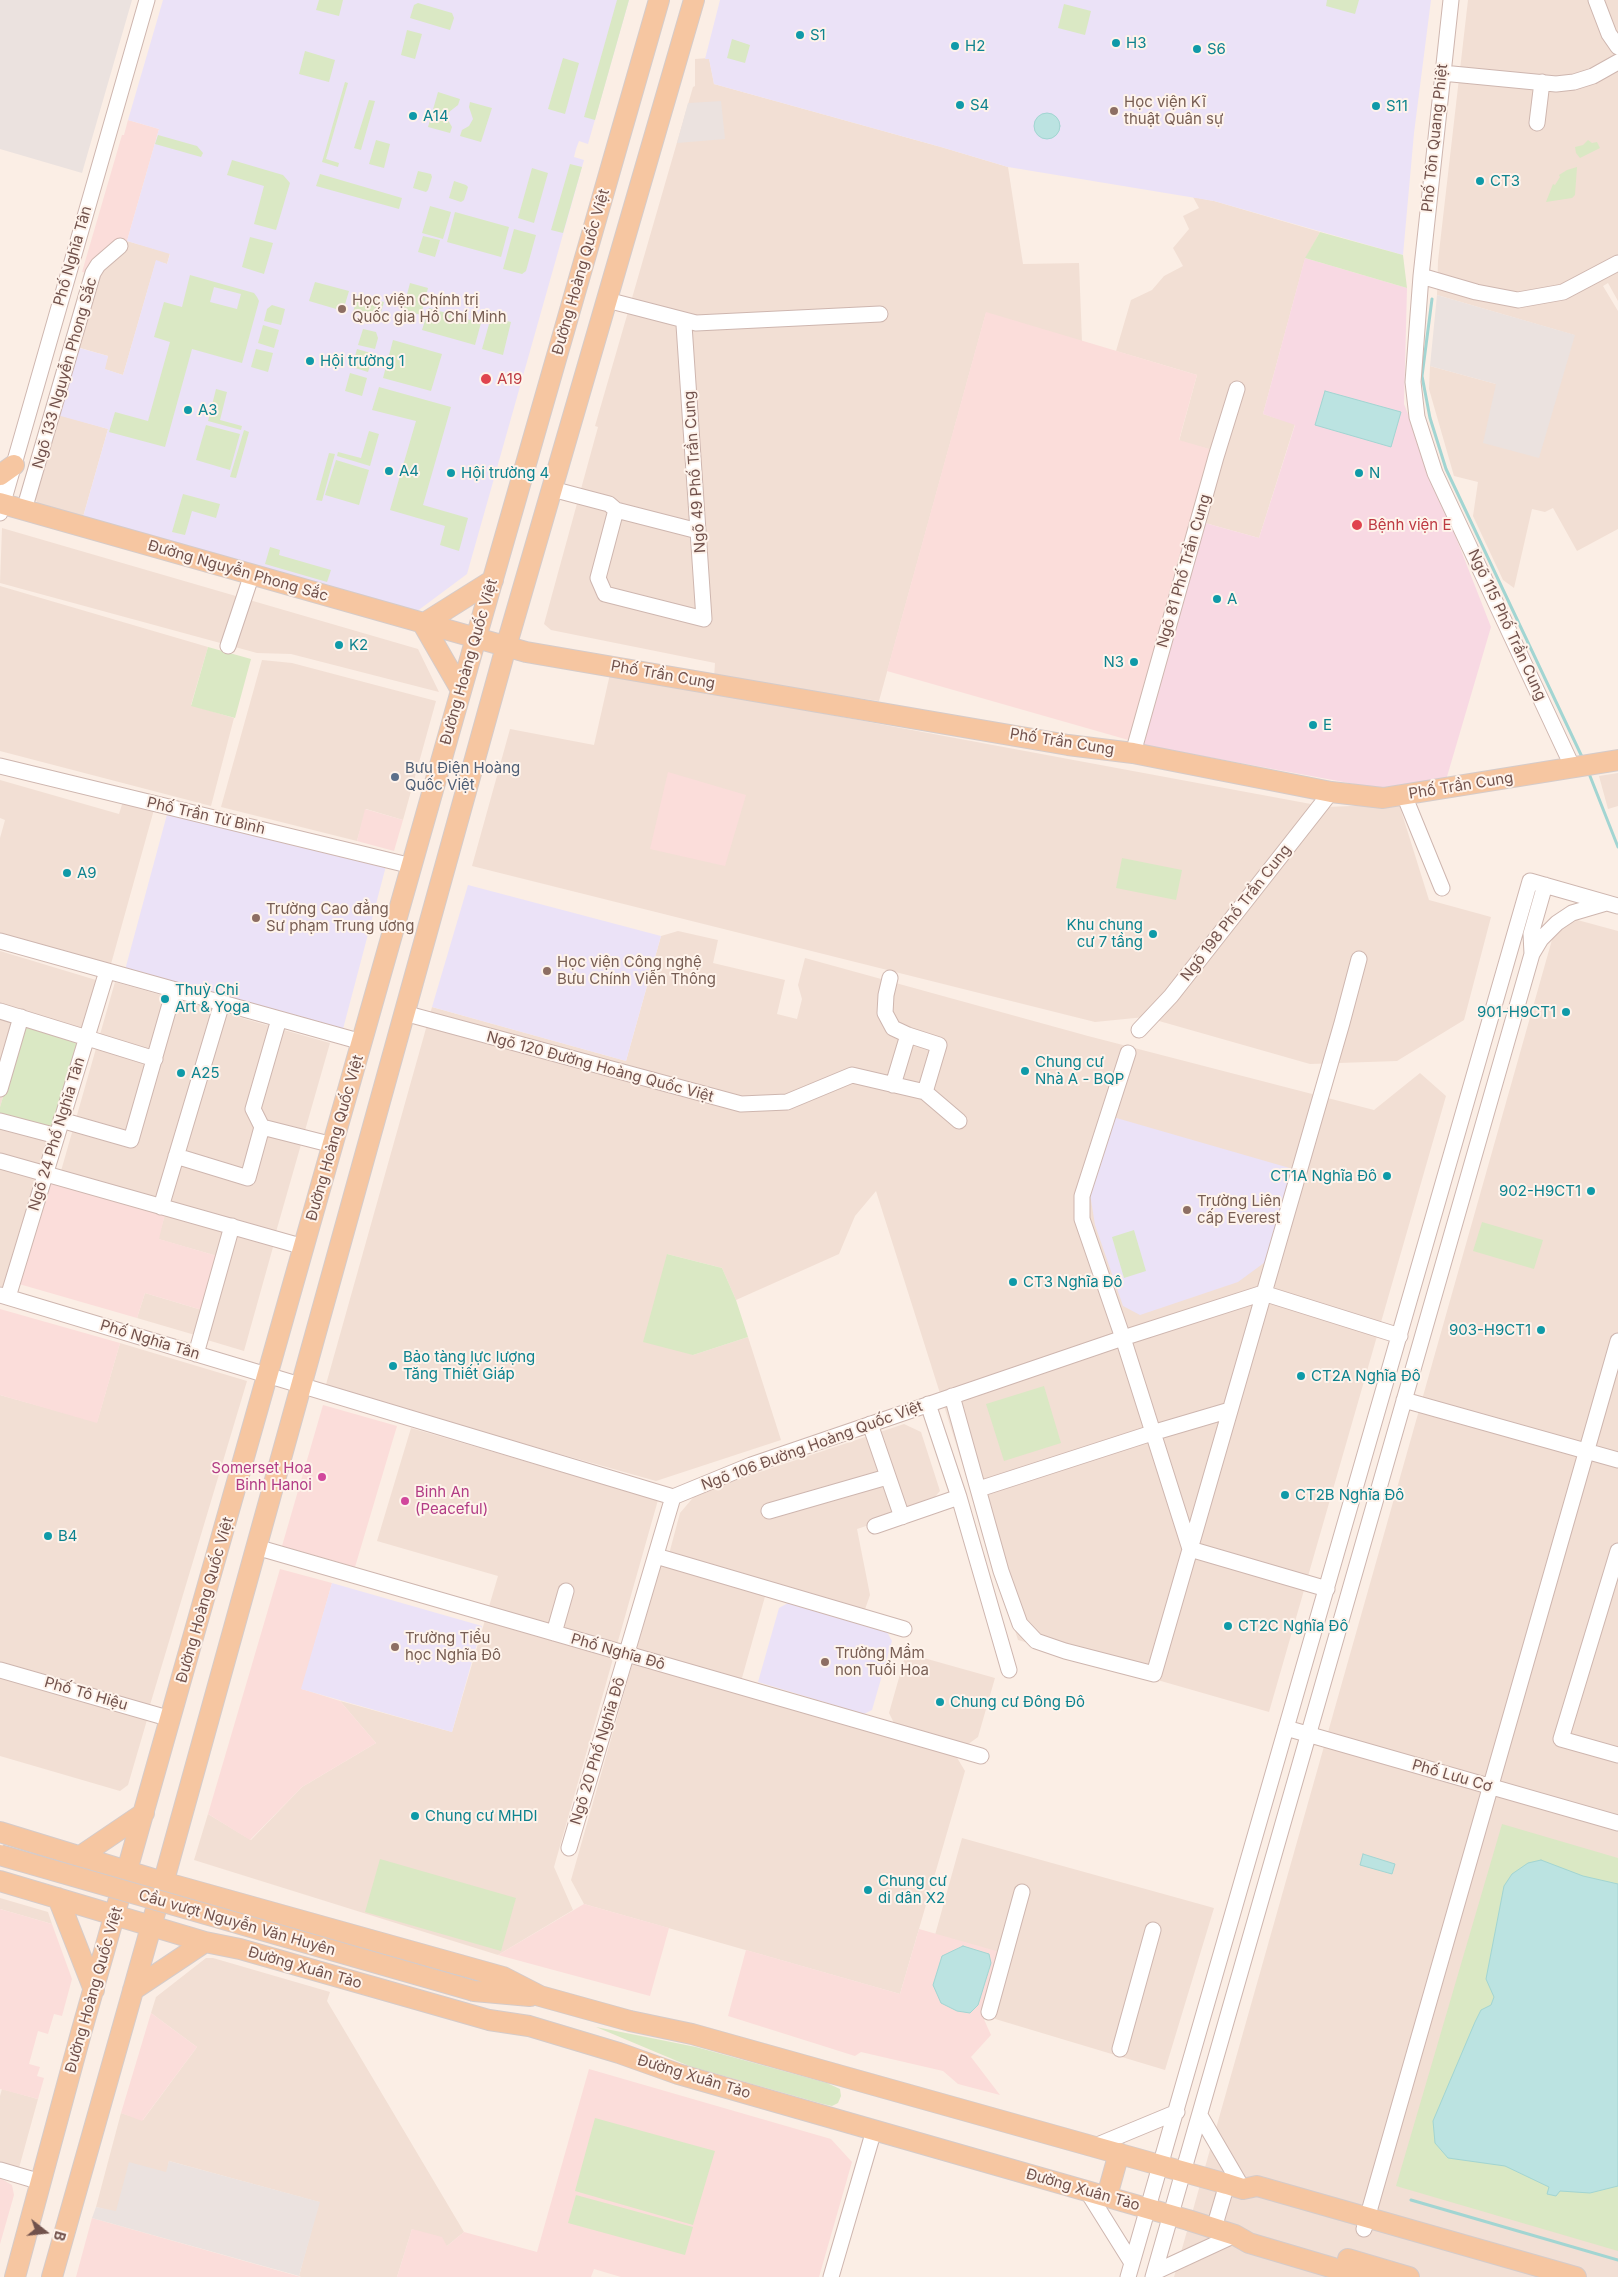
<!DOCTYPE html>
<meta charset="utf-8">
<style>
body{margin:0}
#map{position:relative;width:1618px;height:2277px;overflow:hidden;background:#fbeee5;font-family:Inter,sans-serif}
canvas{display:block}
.north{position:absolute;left:20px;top:2207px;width:50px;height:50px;-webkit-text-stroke:4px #fef3eb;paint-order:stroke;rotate:106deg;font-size:14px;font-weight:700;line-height:20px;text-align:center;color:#72524c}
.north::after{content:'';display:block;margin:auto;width:18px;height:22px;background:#72524c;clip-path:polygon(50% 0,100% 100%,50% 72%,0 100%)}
</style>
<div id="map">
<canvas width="1618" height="2277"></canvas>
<div class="north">B</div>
</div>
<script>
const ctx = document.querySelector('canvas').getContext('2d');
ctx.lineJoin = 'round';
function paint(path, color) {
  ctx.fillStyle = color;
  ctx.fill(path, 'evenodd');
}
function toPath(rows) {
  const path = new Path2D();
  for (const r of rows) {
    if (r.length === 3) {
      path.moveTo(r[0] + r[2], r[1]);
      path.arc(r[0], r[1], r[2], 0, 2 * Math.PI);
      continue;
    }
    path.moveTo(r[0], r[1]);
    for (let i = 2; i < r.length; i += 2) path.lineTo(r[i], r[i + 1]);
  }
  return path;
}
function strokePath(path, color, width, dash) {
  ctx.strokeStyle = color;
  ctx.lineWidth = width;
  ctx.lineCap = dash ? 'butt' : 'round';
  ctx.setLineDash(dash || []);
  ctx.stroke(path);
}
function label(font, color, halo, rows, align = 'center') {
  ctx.font = font + ' Inter,sans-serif';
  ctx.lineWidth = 4;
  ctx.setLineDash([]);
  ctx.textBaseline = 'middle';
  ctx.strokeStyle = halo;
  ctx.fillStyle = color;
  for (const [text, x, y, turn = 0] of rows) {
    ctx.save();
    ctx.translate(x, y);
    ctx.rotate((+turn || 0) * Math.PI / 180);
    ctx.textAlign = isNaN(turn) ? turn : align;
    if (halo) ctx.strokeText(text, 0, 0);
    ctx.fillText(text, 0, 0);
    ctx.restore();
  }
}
const residential = toPath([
 [1468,0,1618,0,1618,301,1608,283,1603,286,1618,311,1618,529,1577,551,1553,508,1545,512,1532,509,1514,588,1503,580,1473,516,1478,482,1454,476,1429,389,1430,366,1496,384,1574,335,1437,295,1438,261],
 [709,58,714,84,941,147,1008,167,1023,264,1079,263,1082,342,986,313,879,701,714,678,715,663,551,630,544,624,598,427,595,426,693,87,695,86,695,59],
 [1193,197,1214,201,1320,232,1305,259,1263,414,1295,424,1259,538,1205,523,1223,453,1179,441,1197,375,1116,351,1131,300,1152,290,1164,276,1183,266,1173,248,1189,229,1183,216,1199,208],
 [123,240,170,253,167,264,156,261,123,375,104,369,108,356,77,347,57,414,108,429,83,517,38,504,35,498,89,273],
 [2,528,418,649,439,692,291,654,257,653,0,583],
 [0,586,208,647,191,705,234,718,211,806,0,751],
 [262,660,292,663,436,701,403,820,366,809,357,841,221,807],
 [610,674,1327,807,1399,804,1429,900,1491,917,1464,1020,1397,1061,1310,1064,1145,1017,1095,1022,472,866,510,729,594,745],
 [1618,773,1618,806,1608,809,1599,776],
 [0,780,119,814,124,798,155,806,111,964,0,933,0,838,5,820,0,818],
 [1559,915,1618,931,1618,2277,1174,2277],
 [678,931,718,940,713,963,785,980,777,1014,797,1019,802,999,798,985,805,958,1088,1036,1374,1110,1420,1073,1446,1096,1269,1712,1018,1640,876,1191,855,1216,839,1254,736,1300,722,1268,667,1254,693,1355,748,1337,781,1440,656,1481,325,1388,432,1007,626,1061,661,936],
 [0,951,96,980,78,1040,25,1024,0,1107],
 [115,982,330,1043,276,1232,61,1171],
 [0,1113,52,1129,4,1287,0,1286],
 [165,1214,225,1232,217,1256,158,1239],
 [236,1229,275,1240,244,1351,204,1339],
 [145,1293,202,1310,195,1335,137,1318],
 [120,1343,247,1381,150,1705,0,1662,0,1395,97,1422],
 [904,1424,921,1432,940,1491,927,1506,857,1529,870,1595,863,1615,669,1554,680,1513,697,1493],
 [411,1428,658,1500,554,1867,573,1910,498,1955,194,1860,208,1814,251,1840,302,1787,376,1743,340,1701,452,1732,498,1576,377,1541],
 [661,1563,766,1593,738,1692,956,1756,965,1771,900,1994,584,1904,571,1880],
 [906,1653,995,1678,978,1737,967,1745,895,1725,889,1713],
 [0,1677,147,1720,128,1785,120,1791,0,1756],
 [962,1838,1214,1908,1165,2070,982,2015,1000,1953,935,1935],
 [0,1898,48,1912,52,1924,0,1909],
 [206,1958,213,1958,330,1992,327,2001,464,2232,447,2246,412,2229,397,2277,301,2277,299,2276,319,2202,169,2161,167,2172,116,2212,96,2207,121,2113,143,2120,197,2047,151,2013,156,1997],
 [2,2089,38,2099,19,2168,0,2162,0,2096]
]);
const commercial = toPath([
 [128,120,159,129,127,241,123,240,89,273,82,272,122,135,124,135],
 [986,312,1197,375,1179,440,1213,450,1132,741,887,671],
 [668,772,746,795,725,866,650,849],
 [365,809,403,820,394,851,357,841],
 [49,1180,165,1214,159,1239,217,1256,202,1310,145,1293,137,1318,19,1284],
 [0,1309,120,1343,97,1423,0,1395],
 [323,1405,397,1426,355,1567,282,1546],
 [280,1569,332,1583,302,1689,340,1701,376,1743,302,1787,250,1840,208,1814],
 [584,1904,669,1928,650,1996,498,1955],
 [0,1909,52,1924,72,1979,62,2016,54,2014,48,2034,38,2031,29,2064,40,2067,37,2076,44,2078,38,2099,0,2089],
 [919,1929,1000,1952,982,2015,991,2035,971,2057,1000,2095,958,2084,943,2071,861,2052,855,2056,728,2016,746,1950,900,1994],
 [151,2013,197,2047,142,2121,121,2113],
 [589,2069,831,2139,852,2162,819,2277,621,2277,594,2269,591,2277,397,2277,412,2229,442,2237,447,2246,464,2232,537,2252],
 [0,2178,12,2185,14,2195,0,2244],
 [92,2218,301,2277,76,2277]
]);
const industrial = toPath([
 [0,0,132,0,82,173,0,149],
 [721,101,725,139,677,143,688,103],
 [1437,295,1575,335,1539,458,1483,443,1496,384,1430,366],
 [169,2161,320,2202,299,2276,92,2218,96,2207,116,2211,129,2162,166,2172]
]);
const education = toPath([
 [163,0,629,0,588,144,579,141,576,149,574,157,584,160,467,574,416,612,83,517,108,429,57,415,76,347,108,356,105,369,123,375,156,260,167,264,170,254,127,241,159,129,128,120],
 [720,0,1431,0,1414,133,1403,255,1214,201,1008,167,941,147,714,84,709,59,705,59],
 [169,807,386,866,343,1029,125,970],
 [468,885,661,936,626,1061,432,1007],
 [1113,1117,1293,1169,1268,1260,1238,1282,1140,1315,1123,1306,1095,1225,1090,1194],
 [332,1583,482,1626,452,1732,301,1689],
 [788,1603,887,1632,892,1641,872,1710,864,1714,758,1682,779,1608]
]);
const medical = toPath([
 [1305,258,1407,288,1404,404,1491,627,1446,780,1376,788,1143,745,1205,523,1259,538,1295,425,1263,414]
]);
const green = toPath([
 [319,0,343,0,339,16,316,10],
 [617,0,629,0,595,120,584,117],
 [1327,0,1359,0,1355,14,1326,6],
 [418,3,452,13,454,18,450,30,410,18,414,5],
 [1064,4,1091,11,1085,35,1058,28],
 [407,30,422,34,415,59,401,55],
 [732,39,750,45,745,63,727,58],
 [305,51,335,60,329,82,299,74],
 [563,58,579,63,565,114,548,109],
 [345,82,348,83,326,159,339,163,338,167,322,162],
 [438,92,460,99,458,105,449,112,448,120,452,127,450,133,428,127],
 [369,100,375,101,361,150,354,148],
 [470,102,492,108,481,142,460,136,462,130,469,126,473,119,469,107],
 [158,135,197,146,203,153,201,157,155,144],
 [376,140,390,144,384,168,369,164],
 [1588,140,1592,143,1597,142,1600,148,1580,158,1576,153,1575,147,1583,145],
 [232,160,283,175,290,183,276,230,254,224,264,186,227,175],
 [570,164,582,167,563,233,551,230],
 [1577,167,1575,195,1572,198,1546,202,1553,184,1555,185,1560,177,1559,175,1567,170],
 [532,168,548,173,534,223,518,218],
 [418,171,431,174,432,177,428,190,426,192,413,188],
 [320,174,402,198,399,209,316,186],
 [454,181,466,185,468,187,464,200,461,202,449,198],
 [430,206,451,212,443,239,422,233],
 [455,212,509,227,501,257,447,242],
 [514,229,536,235,526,271,522,274,503,269],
 [1320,232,1403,255,1407,288,1305,258],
 [423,236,440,240,435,257,418,252],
 [250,237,273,243,264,274,242,267],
 [190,275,254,293,257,297,259,301,242,363,192,349,165,447,109,432,115,412,148,421,170,342,154,337,164,302,182,307],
 [214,287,241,294,237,309,210,302],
 [315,282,349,291,343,311,309,301],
 [410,283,428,288,421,315,403,310],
 [358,295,384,302,379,319,353,312],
 [272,305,285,309,281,325,264,321,267,309],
 [429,308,481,323,475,345,422,330],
 [491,317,511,322,503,355,482,349],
 [263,325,279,330,274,348,258,343],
 [363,329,376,332,378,338,375,349,358,345],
 [393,340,442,354,431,391,383,378],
 [256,349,273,353,268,372,251,367],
 [357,349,374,354,368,372,352,367],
 [350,373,367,378,362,396,345,391],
 [379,387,451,407,423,505,468,518,459,551,440,545,445,526,390,510,416,421,372,410],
 [216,389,227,392,220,420,242,426,241,430,208,421],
 [206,425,240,434,230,470,196,460],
 [244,430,249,432,236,478,230,477],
 [369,431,379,434,370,466,337,456,338,452,361,458],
 [329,453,335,454,322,501,316,500],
 [336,460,369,470,359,505,325,495],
 [183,494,220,504,216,518,192,511,185,535,172,532],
 [270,547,280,550,279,555,331,570,327,582,265,564],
 [208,647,251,659,235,718,191,706],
 [1122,858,1182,870,1176,900,1116,888],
 [25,1024,78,1040,52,1129,0,1113,0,1107],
 [1482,1222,1543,1240,1534,1269,1473,1251],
 [1134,1230,1146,1271,1124,1278,1112,1237],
 [667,1254,722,1268,736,1300,748,1337,693,1355,643,1342],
 [1044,1386,1061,1443,1004,1461,986,1404],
 [1502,1824,1618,1858,1618,2251,1396,2186],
 [380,1859,516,1898,501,1951,365,1912],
 [596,2027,696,2047,827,2083,840,2089,841,2096,838,2103,832,2106,823,2104,689,2066],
 [595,2118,715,2151,693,2225,575,2191],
 [576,2195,693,2227,685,2255,568,2223]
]);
const water = toPath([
 [1047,126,13],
 [1325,391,1401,412,1391,447,1315,425,1325,391],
 [1363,1854,1395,1864,1392,1874,1360,1865,1363,1854],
 [1541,1860,1583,1876,1618,1884,1618,2186,1590,2193,1560,2191,1556,2196,1547,2194,1549,2187,1505,2166,1448,2158,1435,2143,1433,2121,1475,2022,1481,2010,1491,2005,1494,1997,1486,1979,1504,1886,1512,1874,1528,1863,1541,1860],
 [963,1946,989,1954,991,1963,978,2005,970,2013,957,2011,941,2003,933,1985,942,1956,963,1946]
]);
const stream = toPath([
 [1432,299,1422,376,1430,418,1446,469,1583,759],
 [1588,771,1618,847],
 [1411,2200,1618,2260]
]);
const minor = toPath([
 [1451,0,1421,276,1413,382,1417,417,1435,473,1573,768],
 [1596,0,1609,34,1618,47],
 [1442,73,1556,84,1574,82,1593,76,1618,62],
 [1537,123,1542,82],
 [1421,276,1476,292,1518,300,1563,292,1618,263],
 [607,300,696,323,880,314],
 [552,489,609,504,616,510,698,531],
 [24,510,93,273,98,265,120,246],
 [616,510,598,578,605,594,704,619,684,325],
 [0,513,147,0],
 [228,646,252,574],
 [1133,753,1216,457,1237,389],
 [0,766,412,866],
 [1404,795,1442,888],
 [0,941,362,1042],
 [1532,954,1541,939,1557,923,1572,913,1606,903],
 [890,978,886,995,885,1013,893,1028,908,1035,939,1045,925,1092],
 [0,1011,155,1059],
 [404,1013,741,1104,787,1102,852,1075,925,1092,959,1121],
 [1139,1030,1171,996,1331,792],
 [1128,1053,1082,1196,1082,1219,1123,1338,1190,1549,1327,1589],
 [893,1085,908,1035],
 [0,1089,21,1017],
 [61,1120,131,1140,174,990],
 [0,1121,57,1136],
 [262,1127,333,1145],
 [176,1156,248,1178,262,1127,253,1109,279,1019],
 [0,1161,304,1247],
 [161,1207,222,1003],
 [0,1295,673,1497,751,1465,1123,1338,1263,1293,1400,1336],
 [8,1297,107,971],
 [196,1354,232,1226],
 [952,1396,1001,1571,1020,1624,1036,1641,1065,1651,1154,1674,1342,1023,1359,959],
 [1404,1400,1618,1460],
 [928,1404,959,1497],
 [870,1424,902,1517],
 [979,1489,1152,1433,1230,1410],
 [769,1511,887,1477],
 [875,1526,959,1497,1009,1670],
 [256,1547,981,1756],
 [1618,1551,1561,1739,1618,1755],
 [656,1556,904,1629],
 [554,1633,566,1591],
 [0,1670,171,1719],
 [1286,1728,1618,1823],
 [569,1848,673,1497],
 [989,2012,1022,1892],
 [1120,2049,1153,1930],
 [1201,2117,1243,2189],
 [1095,2146,1177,2112],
 [0,2170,41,2182],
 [1087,2191,1132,2263],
 [1214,2228,1227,2184],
 [1364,2229,1618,1341],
 [1155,2272,1235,2235],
 [831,2277,874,2130],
 [1128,2277,1530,881,1618,906],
 [1153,2277,1532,954,1531,934,1545,885]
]);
const major = toPath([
 [0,475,14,465],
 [0,503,526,652,1068,745,1133,753,1331,792,1383,798,1618,760],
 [423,624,493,580],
 [423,624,461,690],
 [0,1832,163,1882,503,1977,540,1996,630,2021,692,2034,1227,2184,1243,2189,1257,2186,1576,2277],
 [79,1857,144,1813],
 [0,1881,205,1942,240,1949,489,2020,529,2026,619,2053,678,2074,1188,2220,1235,2235,1249,2243,1364,2277],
 [58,1898,94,1990],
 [133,1990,205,1942],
 [474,1991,530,1996],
 [1107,2196,1119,2153],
 [1348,2259,1409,2277],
 [15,2277,81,2033,476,638,659,0],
 [52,2277,151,1927,506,647,694,0]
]);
const majorBridge = toPath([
 [0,1855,474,1991]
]);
const markers = [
 [800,35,5,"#0f9aa8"],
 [1116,43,5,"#0f9aa8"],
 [955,46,5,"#0f9aa8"],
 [1197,49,5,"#0f9aa8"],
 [960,105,5,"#0f9aa8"],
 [1376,106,5,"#0f9aa8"],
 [1114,111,5,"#8d6e63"],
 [413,116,5,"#0f9aa8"],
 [1480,181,5,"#0f9aa8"],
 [342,309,5,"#8d6e63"],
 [310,361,5,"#0f9aa8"],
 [486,379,6,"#e0444e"],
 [188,410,5,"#0f9aa8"],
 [389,471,5,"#0f9aa8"],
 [451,473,5,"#0f9aa8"],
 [1359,473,5,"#0f9aa8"],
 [1357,525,6,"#e0444e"],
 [1217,599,5,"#0f9aa8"],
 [339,645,5,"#0f9aa8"],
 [1134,662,5,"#0f9aa8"],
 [1313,725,5,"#0f9aa8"],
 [395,777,5,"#5c6f8a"],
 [67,873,5,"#0f9aa8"],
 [256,918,5,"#8d6e63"],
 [1153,934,5,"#0f9aa8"],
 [547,971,5,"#8d6e63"],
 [165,999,5,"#0f9aa8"],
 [1566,1012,5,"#0f9aa8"],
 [1025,1071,5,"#0f9aa8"],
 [181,1073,5,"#0f9aa8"],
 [1387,1176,5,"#0f9aa8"],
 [1591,1191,5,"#0f9aa8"],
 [1187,1210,5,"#8d6e63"],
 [1013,1282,5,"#0f9aa8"],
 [1541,1330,5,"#0f9aa8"],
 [393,1366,5,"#0f9aa8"],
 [1301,1376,5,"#0f9aa8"],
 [322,1477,5,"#d1479c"],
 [1285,1495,5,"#0f9aa8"],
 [405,1501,5,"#d1479c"],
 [48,1536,5,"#0f9aa8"],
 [1228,1626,5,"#0f9aa8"],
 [395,1647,5,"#8d6e63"],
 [825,1662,5,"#8d6e63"],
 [940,1702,5,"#0f9aa8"],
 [415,1816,5,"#0f9aa8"],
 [868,1890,5,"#0f9aa8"]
];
const cultureNames = [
 ["S1",810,35],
 ["H3",1126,43],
 ["H2",965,46],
 ["S6",1207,49],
 ["S4",970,105],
 ["S11",1386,106],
 ["A14",423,116],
 ["CT3",1490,181],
 ["Hội trường 1",320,361],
 ["A3",198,410],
 ["A4",399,471],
 ["Hội trường 4",461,473],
 ["N",1369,473],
 ["A",1227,599],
 ["K2",349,645],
 ["N3",1124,662,"right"],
 ["E",1323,725],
 ["A9",77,873],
 ["Khu chung",1143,925,"right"],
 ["cư 7 tầng",1143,942,"right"],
 ["Thuỳ Chi",175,990],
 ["Art & Yoga",175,1007],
 ["901-H9CT1",1556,1012,"right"],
 ["Chung cư",1035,1062],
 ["Nhà A - BQP",1035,1079],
 ["A25",191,1073],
 ["CT1A Nghĩa Đô",1377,1176,"right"],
 ["902-H9CT1",1581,1191,"right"],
 ["CT3 Nghĩa Đô",1023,1282],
 ["903-H9CT1",1531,1330,"right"],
 ["Bảo tàng lực lượng",403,1357],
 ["Tăng Thiết Giáp",403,1374],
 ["CT2A Nghĩa Đô",1311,1376],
 ["CT2B Nghĩa Đô",1295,1495],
 ["B4",58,1536],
 ["CT2C Nghĩa Đô",1238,1626],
 ["Chung cư Đông Đô",950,1702],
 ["Chung cư MHDI",425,1816],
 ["Chung cư",878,1881],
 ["di dân X2",878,1898]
];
const educationNames = [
 ["Học viện Kĩ",1124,102],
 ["thuật Quân sự",1124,119],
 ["Học viện Chính trị",352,300],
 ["Quốc gia Hồ Chí Minh",352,317],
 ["Trường Cao đẳng",266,909],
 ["Sư phạm Trung ương",266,926],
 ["Học viện Công nghệ",557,962],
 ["Bưu Chính Viễn Thông",557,979],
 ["Trường Liên",1197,1201],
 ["cấp Everest",1197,1218],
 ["Trường Tiểu",405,1638],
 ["học Nghĩa Đô",405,1655],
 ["Trường Mầm",835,1653],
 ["non Tuổi Hoa",835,1670]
];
const streetNames = [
 ["Phố Tôn Quang Phiệt",1435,138,-84],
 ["Phố Nghĩa Tân",73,256,-74],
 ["Đường Hoàng Quốc Việt",581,272,-74],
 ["Ngõ 133 Nguyễn Phong Sắc",65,373,-74],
 ["Ngõ 49 Phố Trần Cung",695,472,-94],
 ["Đường Nguyễn Phong Sắc",238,571,16],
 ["Ngõ 81 Phố Trần Cung",1184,571,-74],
 ["Ngõ 115 Phố Trần Cung",1507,625,65],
 ["Đường Hoàng Quốc Việt",469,662,-74],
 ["Phố Trần Cung",663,675,10],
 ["Phố Trần Cung",1062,742,9],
 ["Phố Trần Cung",1461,786,-9],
 ["Phố Trần Tử Bình",206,816,13],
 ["Ngõ 198 Phố Trần Cung",1236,913,-52],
 ["Ngõ 120 Đường Hoàng Quốc Việt",600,1067,15],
 ["Ngõ 24 Phố Nghĩa Tân",57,1134,-73],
 ["Đường Hoàng Quốc Việt",335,1138,-74],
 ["Phố Nghĩa Tân",150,1340,17],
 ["Ngõ 106 Đường Hoàng Quốc Việt",812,1446,-20],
 ["Đường Hoàng Quốc Việt",205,1600,-74],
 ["Phố Nghĩa Đô",618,1652,16],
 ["Phố Tô Hiệu",86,1694,16],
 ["Ngõ 20 Phố Nghĩa Đô",598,1751,-73],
 ["Phố Lưu Cơ",1452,1776,16],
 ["Cầu vượt Nguyễn Văn Huyên",237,1923,16],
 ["Đường Xuân Tảo",305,1968,16],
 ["Đường Hoàng Quốc Việt",94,1990,-74],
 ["Đường Xuân Tảo",694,2077,17],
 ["Đường Xuân Tảo",1083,2190,16]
];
const healthNames = [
 ["A19",497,379],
 ["Bệnh viện E",1368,525]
];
const serviceNames = [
 ["Bưu Điện Hoàng",405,768],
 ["Quốc Việt",405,785]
];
const hotelNames = [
 ["Somerset Hoa",312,1468],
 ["Binh Hanoi",312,1485],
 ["Binh An",415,1492,"left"],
 ["(Peaceful)",415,1509,"left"]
];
paint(residential, '#f2dfd4');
paint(commercial, '#fbddda');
paint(industrial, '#ebe2df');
paint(education, '#ebe2f7');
paint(medical, '#f8d9e3');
paint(green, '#dae8c4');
paint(water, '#bbe3e1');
strokePath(water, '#a2d5d2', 1);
strokePath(stream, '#a2d5d2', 3);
strokePath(minor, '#ceb6af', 17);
strokePath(major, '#d5cbc9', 22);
strokePath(minor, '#fff', 15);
strokePath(major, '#f6c6a1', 20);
strokePath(majorBridge, '#d5cbc9', 22, []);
strokePath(majorBridge, '#f6c6a1', 20);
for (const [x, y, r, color] of markers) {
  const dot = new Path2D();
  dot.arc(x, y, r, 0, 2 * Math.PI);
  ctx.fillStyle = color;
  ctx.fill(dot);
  strokePath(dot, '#fef3eb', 2);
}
label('15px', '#0d838f', '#fef3eb', cultureNames, 'left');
label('15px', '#785e54', '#fef3eb', educationNames, 'left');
label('15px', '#72524c', '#fef3eb', streetNames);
label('15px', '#be3a42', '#fef3eb', healthNames, 'left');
label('15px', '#4e5e75', '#fef3eb', serviceNames, 'left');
label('15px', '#b23c85', '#fef3eb', hotelNames, 'right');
</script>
